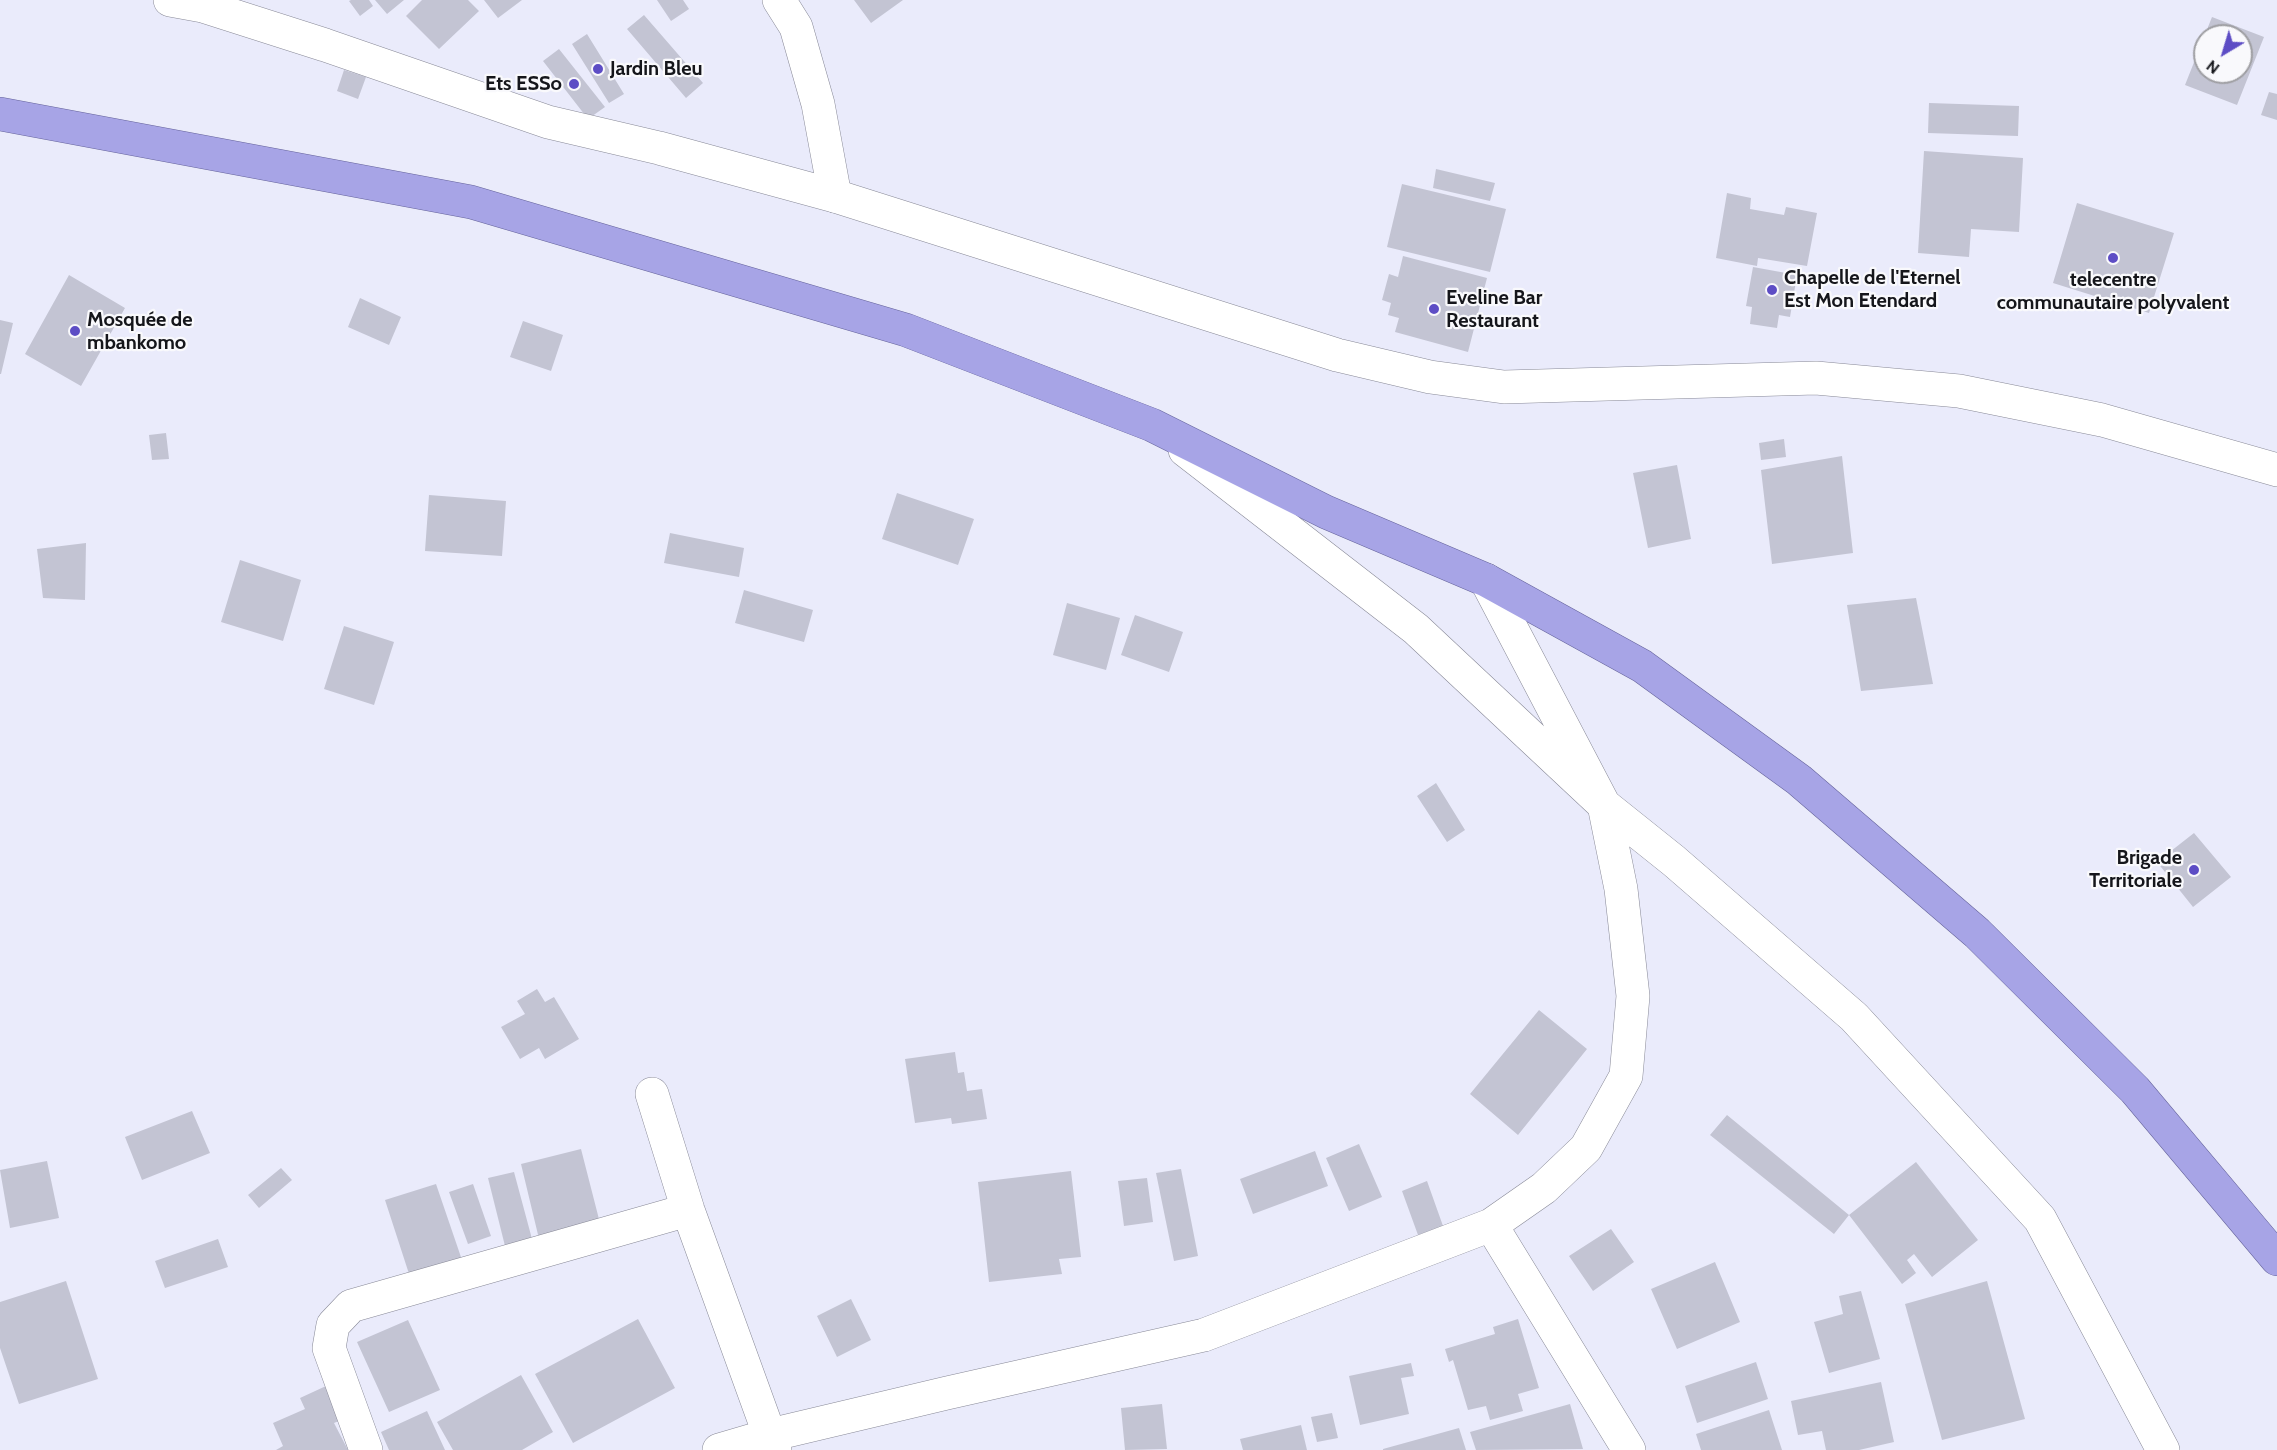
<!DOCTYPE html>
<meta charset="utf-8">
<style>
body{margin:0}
#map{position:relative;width:2277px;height:1450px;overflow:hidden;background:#eaebfb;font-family:Cabin,sans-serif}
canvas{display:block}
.north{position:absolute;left:2193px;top:24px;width:60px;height:60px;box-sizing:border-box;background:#f9f9fc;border:2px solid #9e9ea2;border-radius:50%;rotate:218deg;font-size:16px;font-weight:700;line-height:24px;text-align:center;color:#15161b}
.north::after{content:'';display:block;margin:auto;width:21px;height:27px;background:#5d4dc5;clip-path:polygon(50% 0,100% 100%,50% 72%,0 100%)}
</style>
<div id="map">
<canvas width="2277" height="1450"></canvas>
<div class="north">N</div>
</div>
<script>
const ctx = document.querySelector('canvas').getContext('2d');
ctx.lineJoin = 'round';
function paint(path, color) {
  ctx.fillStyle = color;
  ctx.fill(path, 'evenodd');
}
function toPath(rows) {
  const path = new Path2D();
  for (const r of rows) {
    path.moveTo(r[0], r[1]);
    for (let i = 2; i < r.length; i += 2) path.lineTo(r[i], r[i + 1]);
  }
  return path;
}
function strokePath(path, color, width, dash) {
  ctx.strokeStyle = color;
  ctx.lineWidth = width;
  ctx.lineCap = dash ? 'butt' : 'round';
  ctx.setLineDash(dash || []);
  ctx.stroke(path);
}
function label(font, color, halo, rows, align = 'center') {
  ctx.font = font + ' Cabin,sans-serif';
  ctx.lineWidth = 4.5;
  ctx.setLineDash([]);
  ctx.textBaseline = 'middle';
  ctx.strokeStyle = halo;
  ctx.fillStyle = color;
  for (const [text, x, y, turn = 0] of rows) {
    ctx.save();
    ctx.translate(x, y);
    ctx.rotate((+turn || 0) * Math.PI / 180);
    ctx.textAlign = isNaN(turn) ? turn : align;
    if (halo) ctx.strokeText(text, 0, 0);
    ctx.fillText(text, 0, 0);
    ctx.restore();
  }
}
const building = toPath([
 [351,0,369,0,373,6,360,16,349,1],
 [375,0,404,0,387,14],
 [422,0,468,0,479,11,439,49,406,16],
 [484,0,522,0,498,18],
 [657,0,683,0,689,9,671,21],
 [854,0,903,0,871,23],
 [644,15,703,83,686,98,627,29],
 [2212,17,2264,37,2237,105,2185,85],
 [2205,36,2241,36,2241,72,2205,72],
 [587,34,624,94,609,103,572,44],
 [559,49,605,107,588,119,543,61],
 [344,70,366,77,358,99,337,91],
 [2269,92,2277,94,2277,120,2261,115],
 [1929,103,2019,106,2018,136,1928,133],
 [1924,151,2023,158,2019,232,1971,229,1969,257,1918,253],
 [1436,169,1495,183,1490,201,1433,188],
 [1402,184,1506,209,1490,272,1387,247],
 [1727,193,1751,198,1750,209,1784,215,1786,207,1817,213,1807,266,1758,258,1757,266,1716,258],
 [2077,203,2174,233,2149,313,2053,283],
 [1403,256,1487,278,1468,352,1395,332,1399,318,1388,315,1391,303,1382,300,1389,274,1398,277],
 [1753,267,1797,275,1790,317,1779,315,1777,328,1750,324,1752,307,1746,306],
 [69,275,125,308,81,386,25,354],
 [360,298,401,317,389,345,348,327],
 [0,320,13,323,1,374,0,374],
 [523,321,563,335,551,371,510,357],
 [166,433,169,459,152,460,149,435],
 [1784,439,1786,457,1761,460,1759,443],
 [1842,456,1853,553,1772,564,1761,470],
 [1677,465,1691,539,1648,548,1633,473],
 [897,493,974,519,958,565,882,539],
 [429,495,506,501,502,556,425,551],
 [670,533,744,548,739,577,664,563],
 [86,543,85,600,43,598,37,549],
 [240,560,301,580,283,641,221,622],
 [744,590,813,610,804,642,735,623],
 [1916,598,1933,684,1861,691,1847,605],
 [1067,603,1120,618,1106,670,1053,655],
 [1135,615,1183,632,1169,672,1121,655],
 [344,626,394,642,374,705,324,689],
 [1436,783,1465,830,1447,842,1417,796],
 [2194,833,2231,877,2193,907,2157,862],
 [537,989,545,1002,554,997,579,1039,545,1059,539,1048,520,1059,501,1027,525,1014,517,1001],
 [1539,1010,1587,1049,1518,1135,1470,1094],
 [955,1052,958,1073,964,1072,967,1091,982,1089,987,1119,952,1124,951,1118,915,1123,905,1059],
 [192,1111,210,1153,142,1180,125,1137],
 [1727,1115,1849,1215,1834,1234,1710,1135],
 [1359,1144,1382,1197,1349,1211,1326,1158],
 [581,1149,601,1227,540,1243,521,1164],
 [1315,1151,1328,1186,1253,1214,1240,1179],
 [47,1161,59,1218,10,1228,0,1170],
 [1916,1162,1978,1240,1932,1277,1914,1254,1907,1260,1916,1273,1902,1284,1849,1215],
 [281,1168,292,1180,259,1208,248,1195],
 [1181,1169,1198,1256,1174,1261,1156,1173],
 [1071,1171,1081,1257,1059,1259,1062,1274,989,1282,978,1182],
 [514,1172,532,1239,505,1246,488,1178],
 [1147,1178,1153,1222,1124,1226,1118,1181],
 [1427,1181,1443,1226,1418,1235,1402,1191],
 [436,1184,463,1263,411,1280,385,1200],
 [473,1184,491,1236,468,1244,449,1192],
 [1611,1229,1634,1262,1593,1291,1569,1256],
 [218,1239,228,1267,165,1288,155,1261],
 [1715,1262,1740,1322,1677,1349,1651,1289],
 [66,1281,98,1379,19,1404,0,1348,0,1302],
 [1987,1281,2025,1419,1942,1440,1905,1304],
 [1861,1291,1880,1359,1829,1373,1814,1322,1843,1314,1839,1296],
 [851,1299,871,1340,837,1357,817,1316],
 [638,1319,675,1388,573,1443,535,1374],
 [1518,1319,1539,1388,1518,1394,1523,1411,1490,1420,1486,1406,1468,1410,1453,1360,1449,1362,1445,1349,1495,1334,1493,1327],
 [408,1320,440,1390,389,1412,357,1342],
 [1756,1362,1768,1399,1697,1423,1685,1386],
 [1411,1363,1414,1376,1401,1378,1409,1414,1360,1425,1349,1376],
 [521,1375,553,1432,522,1450,453,1450,437,1422],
 [1881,1382,1894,1442,1859,1450,1826,1450,1822,1431,1798,1435,1791,1401],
 [326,1386,341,1420,334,1423,348,1450,276,1450,283,1446,273,1423,305,1409,300,1398],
 [1162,1404,1167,1449,1125,1450,1121,1408],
 [1570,1404,1583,1449,1476,1450,1470,1432],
 [1769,1410,1782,1450,1701,1450,1696,1434],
 [427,1411,445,1450,389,1450,381,1432],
 [1332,1413,1338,1438,1317,1442,1311,1417],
 [1301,1425,1307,1450,1243,1450,1240,1439],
 [1459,1428,1466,1450,1383,1450,1383,1449]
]);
const minor = toPath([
 [779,0,796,27,818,104,835,196],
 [1185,450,1416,629,1604,805,1674,861,1854,1017,2040,1219,2163,1450],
 [652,1094,688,1210,775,1450],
 [1491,1225,1629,1450],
 [366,1450,329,1348,333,1325,351,1306,688,1210],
 [719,1450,770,1435,947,1393,1204,1335,1491,1225,1544,1188,1586,1148,1626,1076,1633,996,1621,889,1604,805,1486,580]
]);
const tertiary = toPath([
 [170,0,203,6,325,45,548,122,659,148,835,196,1337,355,1430,377,1504,387,1816,378,1959,391,2102,420,2277,470]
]);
const trunk = toPath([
 [0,114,471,202,906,330,1152,425,1326,512,1486,580,1642,666,1799,780,1977,933,2135,1090,2277,1259]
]);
const markers = [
 [598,69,6,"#5d4dc5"],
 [574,84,6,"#5d4dc5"],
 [2113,258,6,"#5d4dc5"],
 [1772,290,6,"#5d4dc5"],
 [1434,309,6,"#5d4dc5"],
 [75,331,6,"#5d4dc5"],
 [2194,870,6,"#5d4dc5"]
];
const poiNames = [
 ["Jardin Bleu",610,69],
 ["Ets ESSo",562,84,"right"],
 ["Chapelle de l'Eternel",1784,278],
 ["Est Mon Etendard",1784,301],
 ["telecentre",2113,280,"center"],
 ["communautaire polyvalent",2113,303,"center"],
 ["Eveline Bar",1446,298],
 ["Restaurant",1446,321],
 ["Mosquée de",87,320],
 ["mbankomo",87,343],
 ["Brigade",2182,858,"right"],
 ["Territoriale",2182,881,"right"]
];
paint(building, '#c3c4d3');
strokePath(minor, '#888997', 34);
strokePath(tertiary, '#888997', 34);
strokePath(trunk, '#66649b', 34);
strokePath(minor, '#fff', 33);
strokePath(tertiary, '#fff', 33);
strokePath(trunk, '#a7a4e6', 33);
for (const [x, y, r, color] of markers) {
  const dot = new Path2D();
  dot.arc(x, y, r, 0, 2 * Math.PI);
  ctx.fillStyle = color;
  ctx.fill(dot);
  strokePath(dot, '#f9f9fc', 2);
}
label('bold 20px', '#15161b', '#f9f9fc', poiNames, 'left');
</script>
